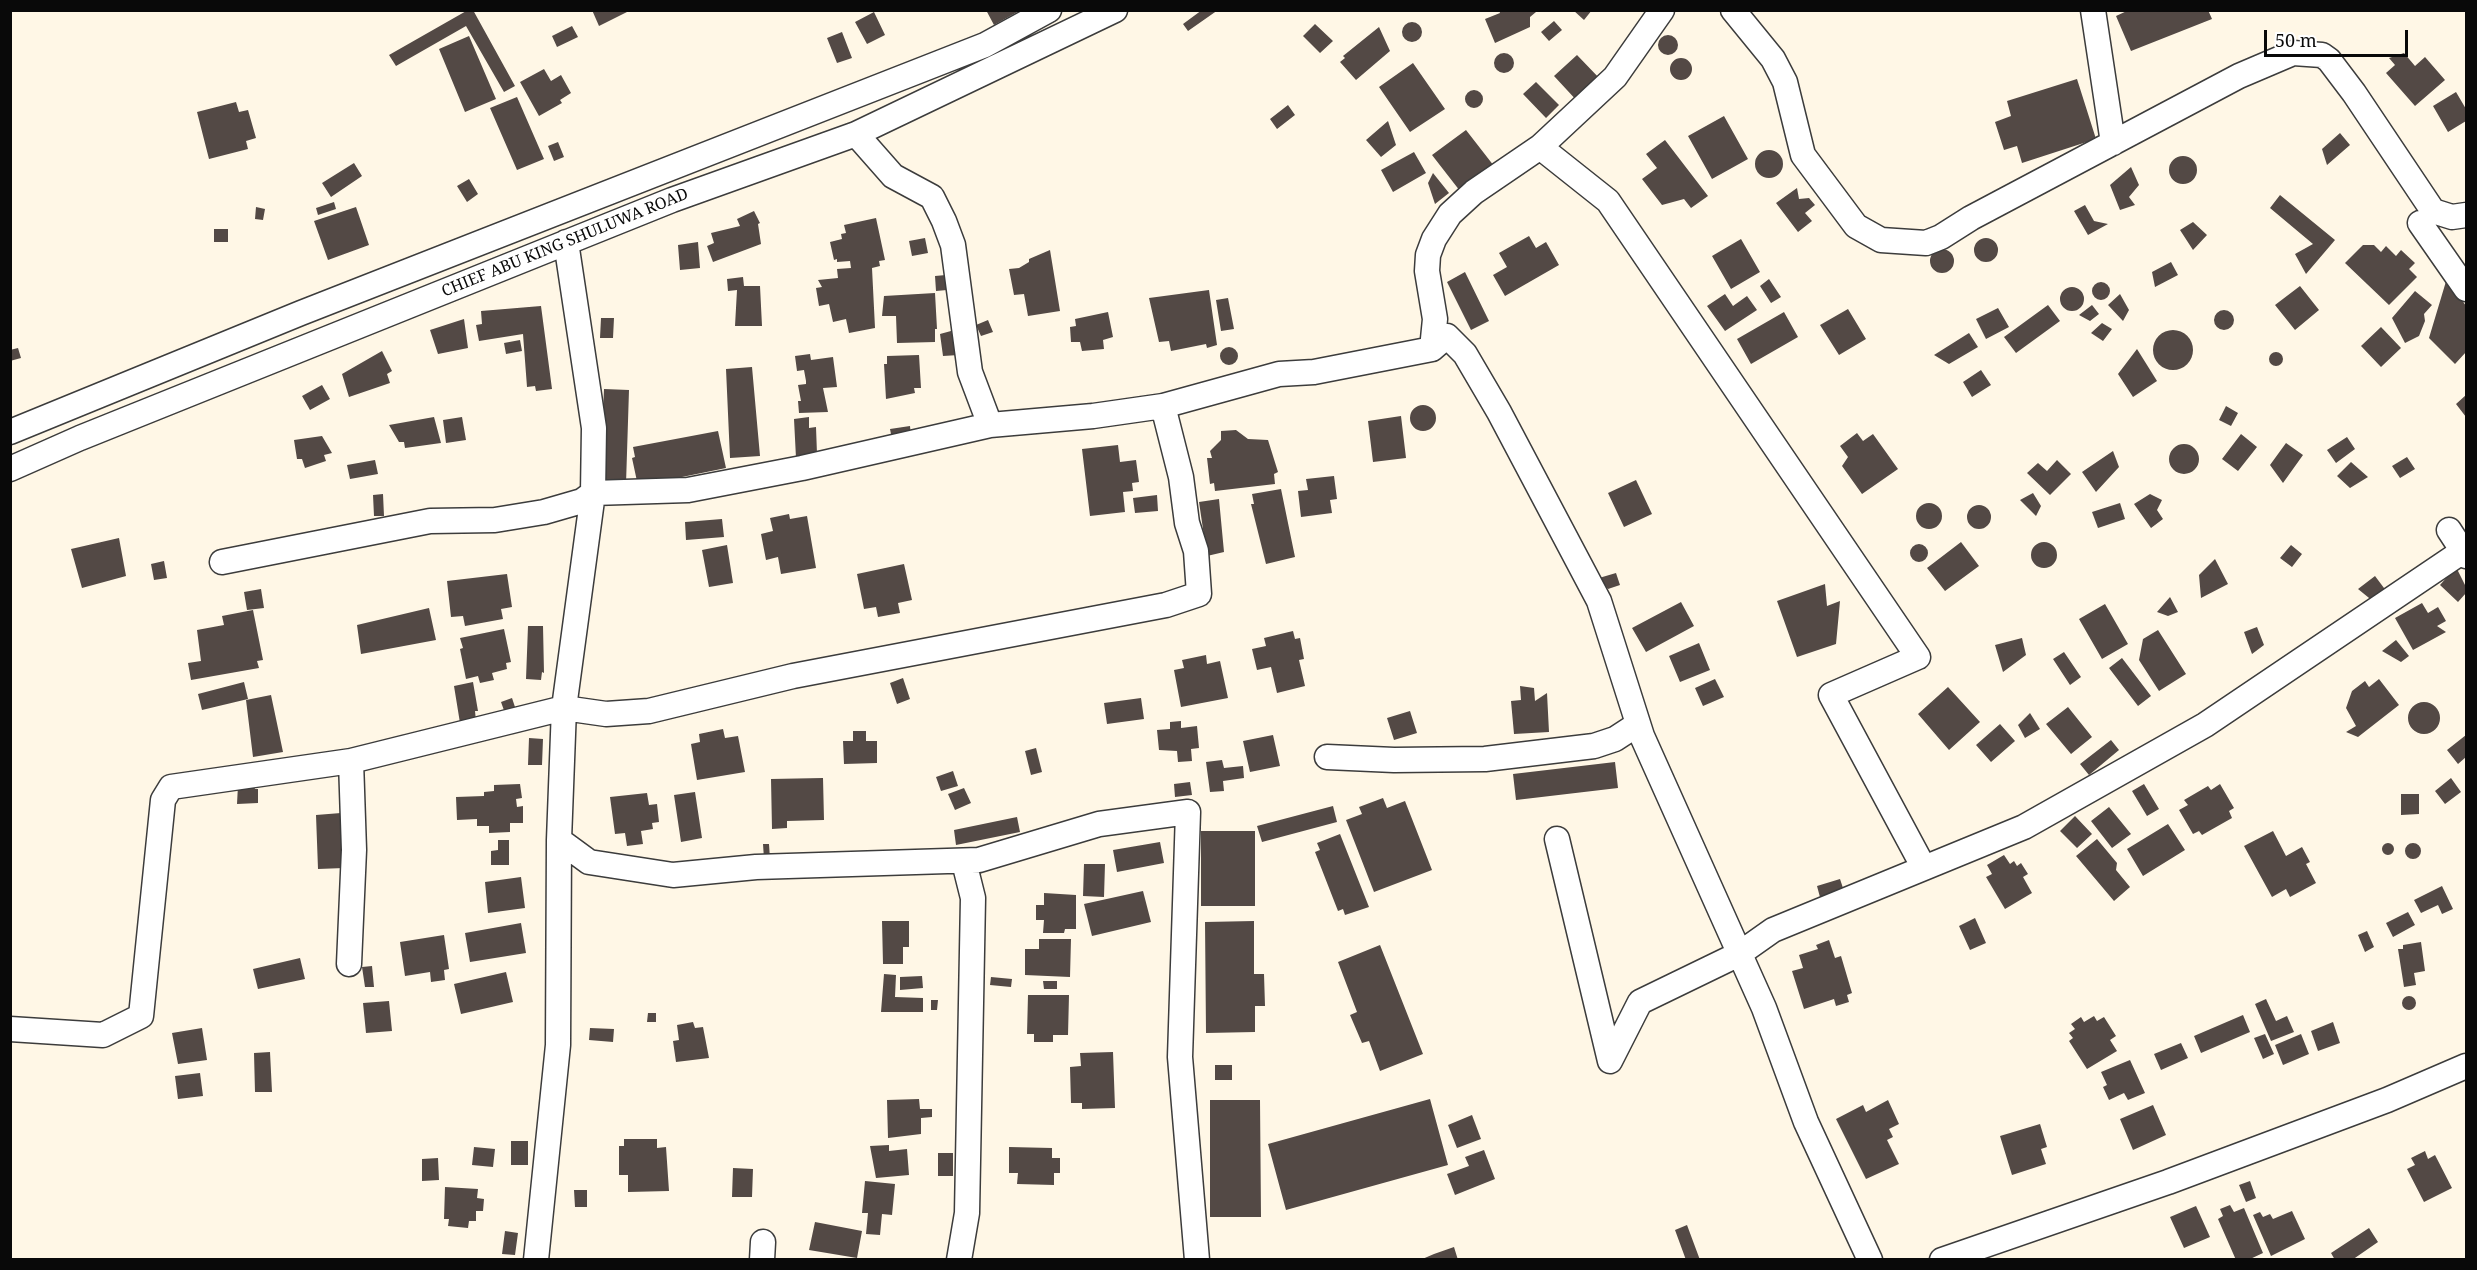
<!DOCTYPE html>
<style>
body{margin:0}
#map{position:relative;width:2477px;height:1270px;overflow:hidden;background:#fff7e6;font-family:"Noto Serif",serif}
canvas{display:block}
.frame{position:absolute;inset:0;border:12px solid #090909;pointer-events:none}
.scale{position:absolute;left:2264px;top:30px;width:144px;height:27px;box-sizing:border-box;border:3px solid #090909;border-top:0;padding-left:8px;font-size:18px;line-height:21px;white-space:nowrap;color:#090909;-webkit-text-stroke:4px #fff;paint-order:stroke}
</style>
<div id="map">
<canvas width="2477" height="1270"></canvas>
<div class="frame"></div>
<div class="scale">50 m</div>
</div>
<script>
const ctx = document.querySelector('canvas').getContext('2d');
ctx.lineJoin = 'round';
function paint(path, color) {
  ctx.fillStyle = color;
  ctx.fill(path, 'evenodd');
}
function toPath(rows) {
  const path = new Path2D();
  for (const r of rows) {
    if (r.length === 3) {
      path.moveTo(r[0] + r[2], r[1]);
      path.arc(r[0], r[1], r[2], 0, 2 * Math.PI);
      continue;
    }
    path.moveTo(r[0], r[1]);
    for (let i = 2; i < r.length; i += 2) path.lineTo(r[i], r[i + 1]);
  }
  return path;
}
function strokePath(path, color, width, dash) {
  ctx.strokeStyle = color;
  ctx.lineWidth = width;
  ctx.lineCap = dash ? 'butt' : 'round';
  ctx.setLineDash(dash || []);
  ctx.stroke(path);
}
function label(font, color, halo, rows, align = 'center') {
  ctx.font = font + ' "Noto Serif",serif';
  ctx.lineWidth = 6;
  ctx.setLineDash([]);
  ctx.textBaseline = 'middle';
  ctx.strokeStyle = halo;
  ctx.fillStyle = color;
  for (const [text, x, y, turn = 0] of rows) {
    ctx.save();
    ctx.translate(x, y);
    ctx.rotate((+turn || 0) * Math.PI / 180);
    ctx.textAlign = isNaN(turn) ? turn : align;
    if (halo) ctx.strokeText(text, 0, 0);
    ctx.fillText(text, 0, 0);
    ctx.restore();
  }
}
const building = toPath([
 [468,10,473,10,515,86,504,92,466,26,396,66,389,55],
 [592,10,626,10,627,12,599,26],
 [986,10,1021,10,994,25],
 [1202,10,1218,10,1188,31,1183,24],
 [1499,10,1535,10,1536,12,1530,17,1530,27,1495,43,1485,19,1500,13],
 [1573,10,1592,10,1584,20],
 [2129,10,2208,10,2212,19,2131,51,2116,16],
 [874,12,885,35,867,44,855,22],
 [1554,21,1562,30,1549,41,1541,32],
 [1412,32,10],
 [1315,24,1333,41,1320,53,1303,36],
 [572,26,578,37,557,47,552,36],
 [1379,27,1390,51,1356,80,1340,62,1345,58,1343,56],
 [842,32,852,58,837,63,827,38],
 [1668,45,10],
 [469,36,496,99,465,112,439,49],
 [1504,63,10],
 [2404,53,2415,66,2425,57,2445,80,2415,106,2386,73,2395,65,2389,58],
 [1577,55,1602,81,1579,103,1554,76],
 [1681,69,11],
 [1413,63,1445,109,1410,132,1379,87],
 [544,69,551,81,561,75,571,93,560,100,562,103,539,116,520,82],
 [2077,79,2096,139,2022,163,2017,146,2004,150,1995,122,2011,116,2007,101],
 [1536,82,1559,105,1546,118,1523,94],
 [1474,99,9],
 [2456,92,2466,109,2466,121,2448,132,2433,106],
 [517,97,544,159,517,170,490,108],
 [236,102,239,112,248,110,256,138,246,141,248,149,209,159,197,112],
 [1288,105,1295,115,1277,129,1270,119],
 [1724,116,1748,159,1712,179,1688,136],
 [1388,121,1396,145,1381,157,1366,140],
 [1466,130,1494,166,1460,191,1432,155],
 [2340,133,2350,145,2327,165,2322,149],
 [1665,140,1708,196,1691,208,1684,199,1662,205,1642,179,1657,168,1646,154],
 [558,142,564,157,554,161,548,146],
 [1769,164,14],
 [1414,152,1426,173,1393,192,1381,170],
 [2183,170,14],
 [354,163,362,176,331,197,322,183],
 [2131,167,2139,185,2129,197,2135,205,2120,210,2110,185],
 [1433,173,1449,193,1435,204,1428,183],
 [469,179,478,194,467,202,457,186],
 [1797,188,1799,199,1809,198,1815,205,1805,213,1812,221,1798,232,1776,203],
 [2280,195,2335,240,2306,274,2295,254,2313,244,2270,208],
 [334,202,336,209,318,215,316,208],
 [2085,205,2094,221,2108,224,2088,235,2074,211],
 [256,207,265,209,263,220,255,219],
 [356,207,369,245,328,260,314,221],
 [754,211,760,223,758,224,761,244,713,262,707,246,714,243,711,233,740,226,737,219],
 [876,218,885,260,879,261,880,266,872,268,875,328,849,333,846,319,833,322,829,304,819,306,816,288,822,287,818,280,838,278,837,269,851,268,850,261,837,262,837,259,834,260,830,242,842,239,841,234,846,233,844,225],
 [2193,222,2207,235,2193,250,2180,230],
 [214,229,228,229,228,242,214,242],
 [1529,236,1536,248,1546,242,1559,265,1505,296,1493,275,1507,267,1499,253],
 [925,238,928,253,912,256,909,241],
 [1986,250,12],
 [1741,239,1760,272,1731,289,1712,256],
 [698,242,700,268,680,270,678,245],
 [2363,245,2374,245,2381,252,2386,246,2396,256,2401,250,2415,263,2409,269,2417,277,2389,305,2345,263],
 [1942,261,12],
 [1050,250,1060,311,1028,316,1024,294,1014,295,1009,269,1019,268,1029,262,1029,259],
 [2171,262,2178,275,2155,287,2152,272],
 [1465,272,1489,321,1471,330,1447,282],
 [946,275,947,290,936,291,935,276],
 [743,277,744,286,760,286,762,326,735,326,737,290,728,291,727,279],
 [2447,278,2466,306,2466,352,2455,364,2429,338],
 [1769,279,1781,297,1771,303,1760,286],
 [2101,291,9],
 [2300,286,2319,310,2295,330,2275,305],
 [2072,299,12],
 [1209,290,1217,345,1207,348,1206,344,1171,351,1169,341,1159,342,1149,298],
 [2415,291,2432,305,2424,314,2425,321,2419,336,2405,343,2392,318],
 [935,293,937,329,935,329,935,342,897,343,896,316,882,316,884,296],
 [1725,294,1733,306,1747,296,1757,310,1725,331,1707,306],
 [2120,294,2129,310,2123,321,2108,305],
 [1228,298,1234,329,1221,331,1216,300],
 [2048,305,2060,321,2016,353,2004,337],
 [2092,305,2099,314,2090,321,2079,315],
 [541,306,552,389,536,391,535,386,527,387,523,334,479,341,476,325,482,324,481,311],
 [1998,308,2009,327,1986,339,1976,319],
 [1848,309,1866,339,1839,355,1820,325],
 [2224,320,10],
 [1108,312,1113,337,1103,340,1104,349,1082,351,1080,342,1071,342,1070,327,1076,326,1075,319],
 [1784,312,1798,337,1751,364,1737,339],
 [601,318,614,318,613,338,600,338],
 [464,319,468,348,438,354,430,330],
 [988,320,993,332,981,336,976,325],
 [2102,323,2112,329,2103,341,2091,333],
 [2381,327,2401,348,2381,367,2361,346],
 [2173,350,20],
 [951,331,959,355,943,356,940,334],
 [1969,333,1978,347,1949,364,1934,355],
 [520,340,522,351,506,354,504,343],
 [1229,356,9],
 [18,348,21,358,10,361,10,350],
 [2137,349,2157,381,2133,397,2118,374],
 [382,351,392,371,387,374,390,383,349,397,342,374],
 [2276,359,7],
 [810,354,811,360,833,357,837,387,823,388,828,412,799,413,798,401,801,401,798,385,806,384,806,381,804,370,797,371,795,356],
 [919,355,921,388,914,388,915,393,886,399,884,364,887,364,887,356],
 [752,367,760,456,730,458,726,369],
 [1981,370,1991,385,1972,397,1963,382],
 [322,385,330,399,310,410,302,396],
 [604,389,629,390,626,484,600,484],
 [2466,395,2466,417,2456,404],
 [1423,418,13],
 [2226,406,2238,413,2231,426,2219,420],
 [1401,416,1406,458,1373,462,1368,421],
 [434,417,441,443,405,448,404,442,399,442,389,425],
 [462,417,466,440,446,443,443,420],
 [809,417,809,428,816,427,817,454,796,458,794,419],
 [910,426,911,436,892,439,890,429],
 [1236,430,1248,439,1268,440,1278,472,1274,474,1275,484,1215,491,1214,483,1210,484,1207,458,1212,458,1210,451,1221,440,1221,431],
 [718,431,726,468,638,486,632,458,635,457,633,447],
 [1857,433,1863,441,1873,434,1898,469,1862,494,1842,466,1848,457,1840,446],
 [2241,434,2257,447,2238,471,2222,459],
 [322,436,332,453,324,455,326,461,305,468,302,459,297,459,294,440],
 [2347,437,2355,449,2336,463,2327,450],
 [2286,443,2303,455,2283,483,2270,465],
 [2184,459,15],
 [1118,445,1120,462,1136,460,1139,482,1132,483,1133,491,1123,492,1125,512,1090,516,1082,449],
 [2113,451,2119,467,2096,492,2082,472],
 [2407,457,2415,469,2400,478,2392,466],
 [375,460,378,474,350,479,347,465],
 [2057,460,2071,474,2050,495,2027,473,2038,463,2047,471],
 [2351,462,2368,477,2350,488,2337,476],
 [1334,476,1337,499,1330,500,1332,513,1301,517,1298,491,1308,490,1306,479],
 [1636,480,1652,514,1624,527,1608,493],
 [1281,489,1295,557,1266,564,1251,504,1254,504,1252,494],
 [2033,493,2041,506,2036,516,2020,500],
 [383,494,384,516,374,516,373,495],
 [2150,494,2162,500,2157,510,2163,519,2151,528,2134,504],
 [1157,495,1158,511,1135,513,1133,498],
 [1219,499,1224,552,1207,556,1199,502],
 [2120,503,2125,519,2098,528,2092,512],
 [1929,516,13],
 [1979,517,12],
 [789,514,790,519,807,516,816,568,781,574,778,557,766,560,761,534,773,531,770,518],
 [722,519,724,537,686,540,685,522],
 [119,538,126,576,82,588,71,549],
 [1961,542,1979,566,1945,591,1927,568],
 [2044,555,13],
 [1919,553,9],
 [727,545,733,583,709,587,702,550],
 [2291,545,2302,554,2292,567,2280,558],
 [2215,559,2228,584,2201,598,2199,575],
 [164,561,167,578,154,580,151,564],
 [904,564,912,600,898,603,900,613,878,617,876,607,864,609,857,574],
 [2456,567,2466,587,2466,593,2458,602,2440,585],
 [1616,573,1620,585,1608,589,1599,578],
 [507,574,512,607,501,609,503,619,465,626,463,616,451,617,447,581],
 [2375,576,2387,592,2374,602,2358,589],
 [1825,584,1827,606,1840,601,1836,644,1797,657,1777,601],
 [261,589,264,608,247,610,244,592],
 [2170,597,2178,612,2168,616,2157,612],
 [1681,602,1694,626,1646,652,1632,628],
 [2422,603,2428,613,2438,607,2446,621,2437,626,2446,632,2413,650,2395,618],
 [2105,604,2128,644,2102,659,2079,619],
 [429,608,436,640,361,654,357,625],
 [253,610,263,660,257,661,259,668,191,680,188,663,201,661,197,630,224,625,222,616],
 [528,626,543,626,544,673,542,672,541,680,526,679],
 [2257,627,2264,645,2252,654,2244,632],
 [504,629,511,662,506,663,507,669,492,673,494,680,480,683,478,676,466,679,460,649,463,648,460,638],
 [2158,630,2186,674,2159,691,2139,660,2143,639],
 [1293,631,1295,639,1300,638,1304,659,1299,660,1305,686,1277,693,1271,667,1257,670,1252,649,1266,646,1264,638],
 [2022,638,2026,655,2003,672,1995,645],
 [2396,640,2409,656,2401,662,2382,651],
 [1699,643,1710,670,1680,682,1669,656],
 [2064,652,2081,677,2070,685,2053,659],
 [1206,655,1207,664,1220,661,1228,698,1181,707,1174,670,1184,668,1182,660],
 [2122,658,2151,696,2138,706,2109,668],
 [903,678,910,699,897,704,890,683],
 [1715,679,1724,697,1703,706,1695,688],
 [2379,679,2399,705,2358,737,2346,732,2356,726,2346,708,2352,691,2365,681,2369,687],
 [244,682,248,699,202,710,198,694],
 [473,682,478,711,475,711,476,721,460,723,454,686],
 [1520,686,1534,688,1535,701,1547,693,1549,732,1514,734,1511,701,1521,700],
 [1948,687,1980,722,1949,750,1918,714],
 [271,695,283,752,253,757,246,700],
 [512,698,517,713,506,716,501,702],
 [1141,698,1144,719,1107,724,1104,703],
 [2424,718,16],
 [2068,707,2092,737,2071,754,2046,724],
 [1410,711,1417,733,1394,740,1387,718],
 [2030,713,2040,729,2025,738,2018,725],
 [1181,721,1181,728,1197,726,1199,748,1191,749,1192,761,1178,762,1177,751,1159,750,1157,730,1170,729,1170,722],
 [2000,724,2015,741,1991,762,1976,745],
 [723,729,725,738,738,736,745,772,697,780,691,744,700,742,699,734],
 [853,731,866,731,866,741,877,741,877,763,844,764,843,741,853,741],
 [1273,735,1280,766,1250,772,1243,741],
 [2466,735,2466,757,2458,764,2447,750],
 [529,738,543,739,542,765,528,765],
 [2111,740,2119,750,2089,775,2080,764],
 [1036,748,1042,772,1031,775,1025,751],
 [1222,760,1224,768,1243,766,1244,778,1223,781,1224,791,1210,792,1206,762],
 [1615,762,1618,788,1516,800,1513,774],
 [953,771,958,786,941,791,936,777],
 [823,778,824,820,787,821,787,828,772,829,771,779],
 [2451,778,2461,792,2445,804,2435,791],
 [1190,782,1192,795,1175,797,1174,784],
 [253,783,255,789,258,789,258,803,237,804,238,785],
 [520,784,522,798,516,799,517,807,523,806,523,823,510,823,510,832,489,833,489,826,477,826,477,819,457,820,456,797,484,796,484,792,494,791,494,785],
 [2144,784,2159,809,2147,816,2132,791],
 [2220,784,2234,808,2229,811,2232,818,2202,835,2199,831,2193,834,2179,810,2188,805,2184,800,2208,786,2211,790],
 [964,788,971,803,955,810,948,794],
 [695,792,702,838,681,842,674,795],
 [647,793,649,805,657,804,659,822,652,823,653,829,641,831,643,844,627,846,625,833,615,834,610,797],
 [2401,794,2419,794,2419,814,2401,815],
 [1383,798,1387,808,1405,801,1432,870,1374,892,1346,820,1362,814,1359,807],
 [1333,806,1337,822,1262,842,1257,826],
 [2109,807,2131,834,2112,848,2091,821],
 [341,813,344,868,318,869,316,815],
 [2075,816,2092,834,2077,848,2060,831],
 [1017,817,1020,832,956,845,954,830],
 [2168,824,2185,850,2143,876,2127,849],
 [1201,831,1255,831,1255,906,1201,906],
 [2273,831,2286,856,2302,847,2310,862,2306,864,2316,883,2290,897,2286,889,2272,897,2244,846],
 [1340,834,1369,907,1345,915,1343,909,1338,911,1315,852,1320,850,1317,843],
 [2097,839,2117,863,2116,870,2130,887,2114,901,2076,856],
 [498,840,509,840,509,865,491,865,491,851,498,850],
 [1160,842,1164,863,1117,872,1113,850],
 [2413,851,8],
 [2388,849,6],
 [763,844,769,844,770,859,764,859],
 [2004,855,2010,864,2014,861,2017,866,2021,863,2028,874,2023,877,2032,893,2005,909,1986,877,1992,874,1987,865],
 [1084,864,1105,864,1104,897,1083,896],
 [521,877,525,908,488,913,485,882],
 [1840,879,1845,894,1821,901,1817,886],
 [2442,886,2453,909,2442,914,2438,905,2421,913,2414,900],
 [1143,891,1151,922,1092,936,1084,904],
 [1044,893,1076,895,1076,929,1065,929,1064,933,1043,933,1044,920,1036,920,1036,905,1044,905],
 [2408,912,2415,925,2393,937,2386,923],
 [1975,918,1986,943,1970,950,1959,926],
 [882,921,909,921,909,947,903,947,903,964,883,964],
 [1254,921,1254,974,1264,974,1265,1006,1255,1006,1255,1032,1206,1033,1205,922],
 [521,923,526,953,470,962,465,933],
 [2367,931,2374,947,2365,952,2358,935],
 [444,935,449,969,444,970,445,980,431,982,430,972,405,976,400,942],
 [1039,939,1071,939,1070,977,1025,975,1025,949,1039,949],
 [1829,940,1835,958,1841,956,1852,993,1847,995,1849,1002,1836,1006,1834,999,1804,1009,1792,971,1803,968,1799,955,1818,949,1816,945],
 [2421,942,2425,971,2414,973,2416,985,2404,987,2398,949,2403,949,2403,945],
 [1380,945,1423,1054,1380,1071,1369,1041,1362,1043,1350,1015,1357,1012,1338,962],
 [300,958,305,979,258,989,253,969],
 [372,966,374,987,365,987,362,967],
 [506,972,513,1002,461,1014,454,984],
 [884,974,896,975,895,997,923,998,923,1012,881,1012],
 [922,976,923,988,900,990,900,977],
 [991,977,1012,979,1011,987,990,985],
 [1043,981,1057,981,1057,989,1044,989],
 [1028,995,1069,995,1068,1035,1053,1035,1053,1042,1034,1042,1034,1034,1027,1034],
 [2409,1003,7],
 [2266,999,2276,1021,2287,1016,2294,1032,2271,1041,2255,1004],
 [931,1000,938,1000,937,1010,931,1010],
 [389,1001,392,1031,366,1033,363,1003],
 [648,1013,656,1013,656,1022,647,1022],
 [2243,1015,2250,1032,2201,1053,2194,1036],
 [2094,1016,2097,1021,2104,1017,2116,1036,2110,1040,2117,1051,2087,1069,2069,1041,2073,1038,2069,1033,2075,1029,2071,1024,2081,1017,2084,1022],
 [693,1022,695,1028,703,1027,709,1058,676,1062,673,1041,679,1040,677,1025],
 [2333,1022,2340,1043,2318,1051,2311,1031],
 [202,1028,207,1060,178,1064,172,1033],
 [590,1028,614,1029,613,1042,589,1040],
 [2265,1034,2274,1054,2263,1059,2254,1038],
 [2301,1034,2309,1054,2283,1065,2275,1045],
 [2181,1043,2188,1058,2161,1070,2154,1054],
 [270,1052,272,1092,255,1092,254,1053],
 [1113,1052,1115,1108,1082,1109,1082,1103,1071,1103,1070,1067,1081,1066,1080,1053],
 [2130,1060,2145,1093,2128,1100,2124,1093,2109,1100,2103,1087,2107,1085,2101,1072],
 [1215,1065,1232,1065,1232,1080,1215,1080],
 [200,1073,203,1096,178,1099,175,1076],
 [919,1099,920,1109,932,1109,932,1117,921,1118,921,1134,888,1138,887,1100],
 [1430,1099,1448,1165,1286,1210,1268,1144],
 [1210,1100,1260,1100,1261,1217,1210,1217],
 [1888,1100,1899,1124,1889,1129,1893,1137,1887,1140,1899,1164,1866,1179,1836,1119,1863,1105,1866,1112],
 [2153,1105,2166,1135,2133,1150,2120,1119],
 [1472,1115,1481,1139,1457,1148,1448,1125],
 [2040,1124,2047,1147,2041,1149,2046,1164,2012,1175,2000,1136],
 [624,1139,657,1139,657,1148,666,1147,669,1191,628,1192,628,1175,619,1175,619,1146,624,1146],
 [511,1141,528,1141,528,1165,511,1165],
 [889,1145,889,1151,907,1149,909,1175,876,1178,870,1146],
 [474,1147,495,1149,493,1167,472,1165],
 [1009,1147,1052,1148,1052,1158,1060,1158,1060,1173,1054,1173,1054,1185,1017,1184,1018,1173,1009,1173],
 [1484,1150,1495,1179,1455,1195,1447,1174,1469,1166,1465,1157],
 [2425,1151,2428,1159,2435,1155,2452,1188,2424,1202,2407,1169,2415,1165,2411,1158],
 [938,1153,953,1153,953,1176,938,1176],
 [438,1158,439,1180,422,1181,422,1159],
 [733,1168,753,1169,752,1197,732,1197],
 [865,1181,895,1184,892,1215,882,1214,880,1235,866,1234,868,1213,862,1213],
 [2250,1181,2256,1198,2246,1202,2239,1185],
 [445,1187,478,1189,477,1198,484,1199,483,1211,476,1211,476,1221,469,1221,468,1228,448,1226,449,1219,444,1219],
 [574,1190,587,1190,587,1207,575,1207],
 [2230,1205,2234,1212,2244,1208,2263,1253,2248,1260,2236,1260,2218,1219,2223,1216,2220,1209],
 [2196,1206,2210,1237,2184,1248,2170,1217],
 [2292,1211,2305,1239,2271,1256,2253,1215,2260,1212,2263,1217,2270,1214,2273,1219],
 [815,1222,862,1231,857,1258,809,1250],
 [1687,1225,1700,1260,1686,1260,1675,1230],
 [2369,1228,2378,1242,2352,1260,2335,1260,2331,1253],
 [505,1231,518,1233,515,1255,502,1254],
 [1454,1247,1458,1260,1420,1260,1434,1254]
]);
const minor = toPath([
 [1733,10,1773,59,1785,82,1803,155,1856,226,1881,240,1926,243,1941,237,1971,218,2239,76,2293,53,2322,55,2329,60,2354,93,2433,211,2452,217,2466,215],
 [2093,10,2113,143],
 [856,134,893,176,932,197,944,221,953,245,970,372,990,425],
 [1540,147,1608,201,1918,657,1831,695,1924,868],
 [2420,223,2466,289],
 [1432,349,1435,319,1427,271,1428,255,1434,239,1450,214,1474,192,1540,147,1615,77,1662,10],
 [10,432,301,313,985,45,1049,10],
 [10,469,80,438,672,200,856,134,1115,10],
 [2449,530,2466,556],
 [222,562,430,521,495,520,544,512,582,501,593,493,688,490,802,468,990,425,1093,416,1163,406,1279,374,1314,372,1432,349,1447,336,1465,354,1499,412,1599,601,1642,736,1764,1008,1806,1122,1870,1260],
 [1327,757,1394,760,1485,759,1594,746,1615,739,1638,724],
 [1557,839,1610,1061,1640,1002,1739,954,1773,930,2024,827,2205,725,2463,551],
 [559,840,589,862,673,875,756,867,979,860,1099,824,1188,812,1180,1057,1197,1260],
 [349,964,354,850,351,761,564,708,606,714,649,711,793,676,1166,605,1199,594,1196,551,1187,523,1181,477,1163,406],
 [10,1029,103,1035,141,1016,163,800,171,787,351,761],
 [536,1260,558,1045,559,840,564,708,593,493,594,428,566,242],
 [762,1260,763,1242],
 [959,1260,967,1213,973,898,964,862],
 [1942,1260,2168,1182,2387,1100,2466,1066]
]);
const streetNames = [
 ["CHIEF ABU KING SHULUWA ROAD",565,243,-22]
];
paint(building, '#534945');
strokePath(minor, '#3c3c3c', 27);
strokePath(minor, '#fff', 24);
label('16px', '#090909', '#fff', streetNames);
</script>
